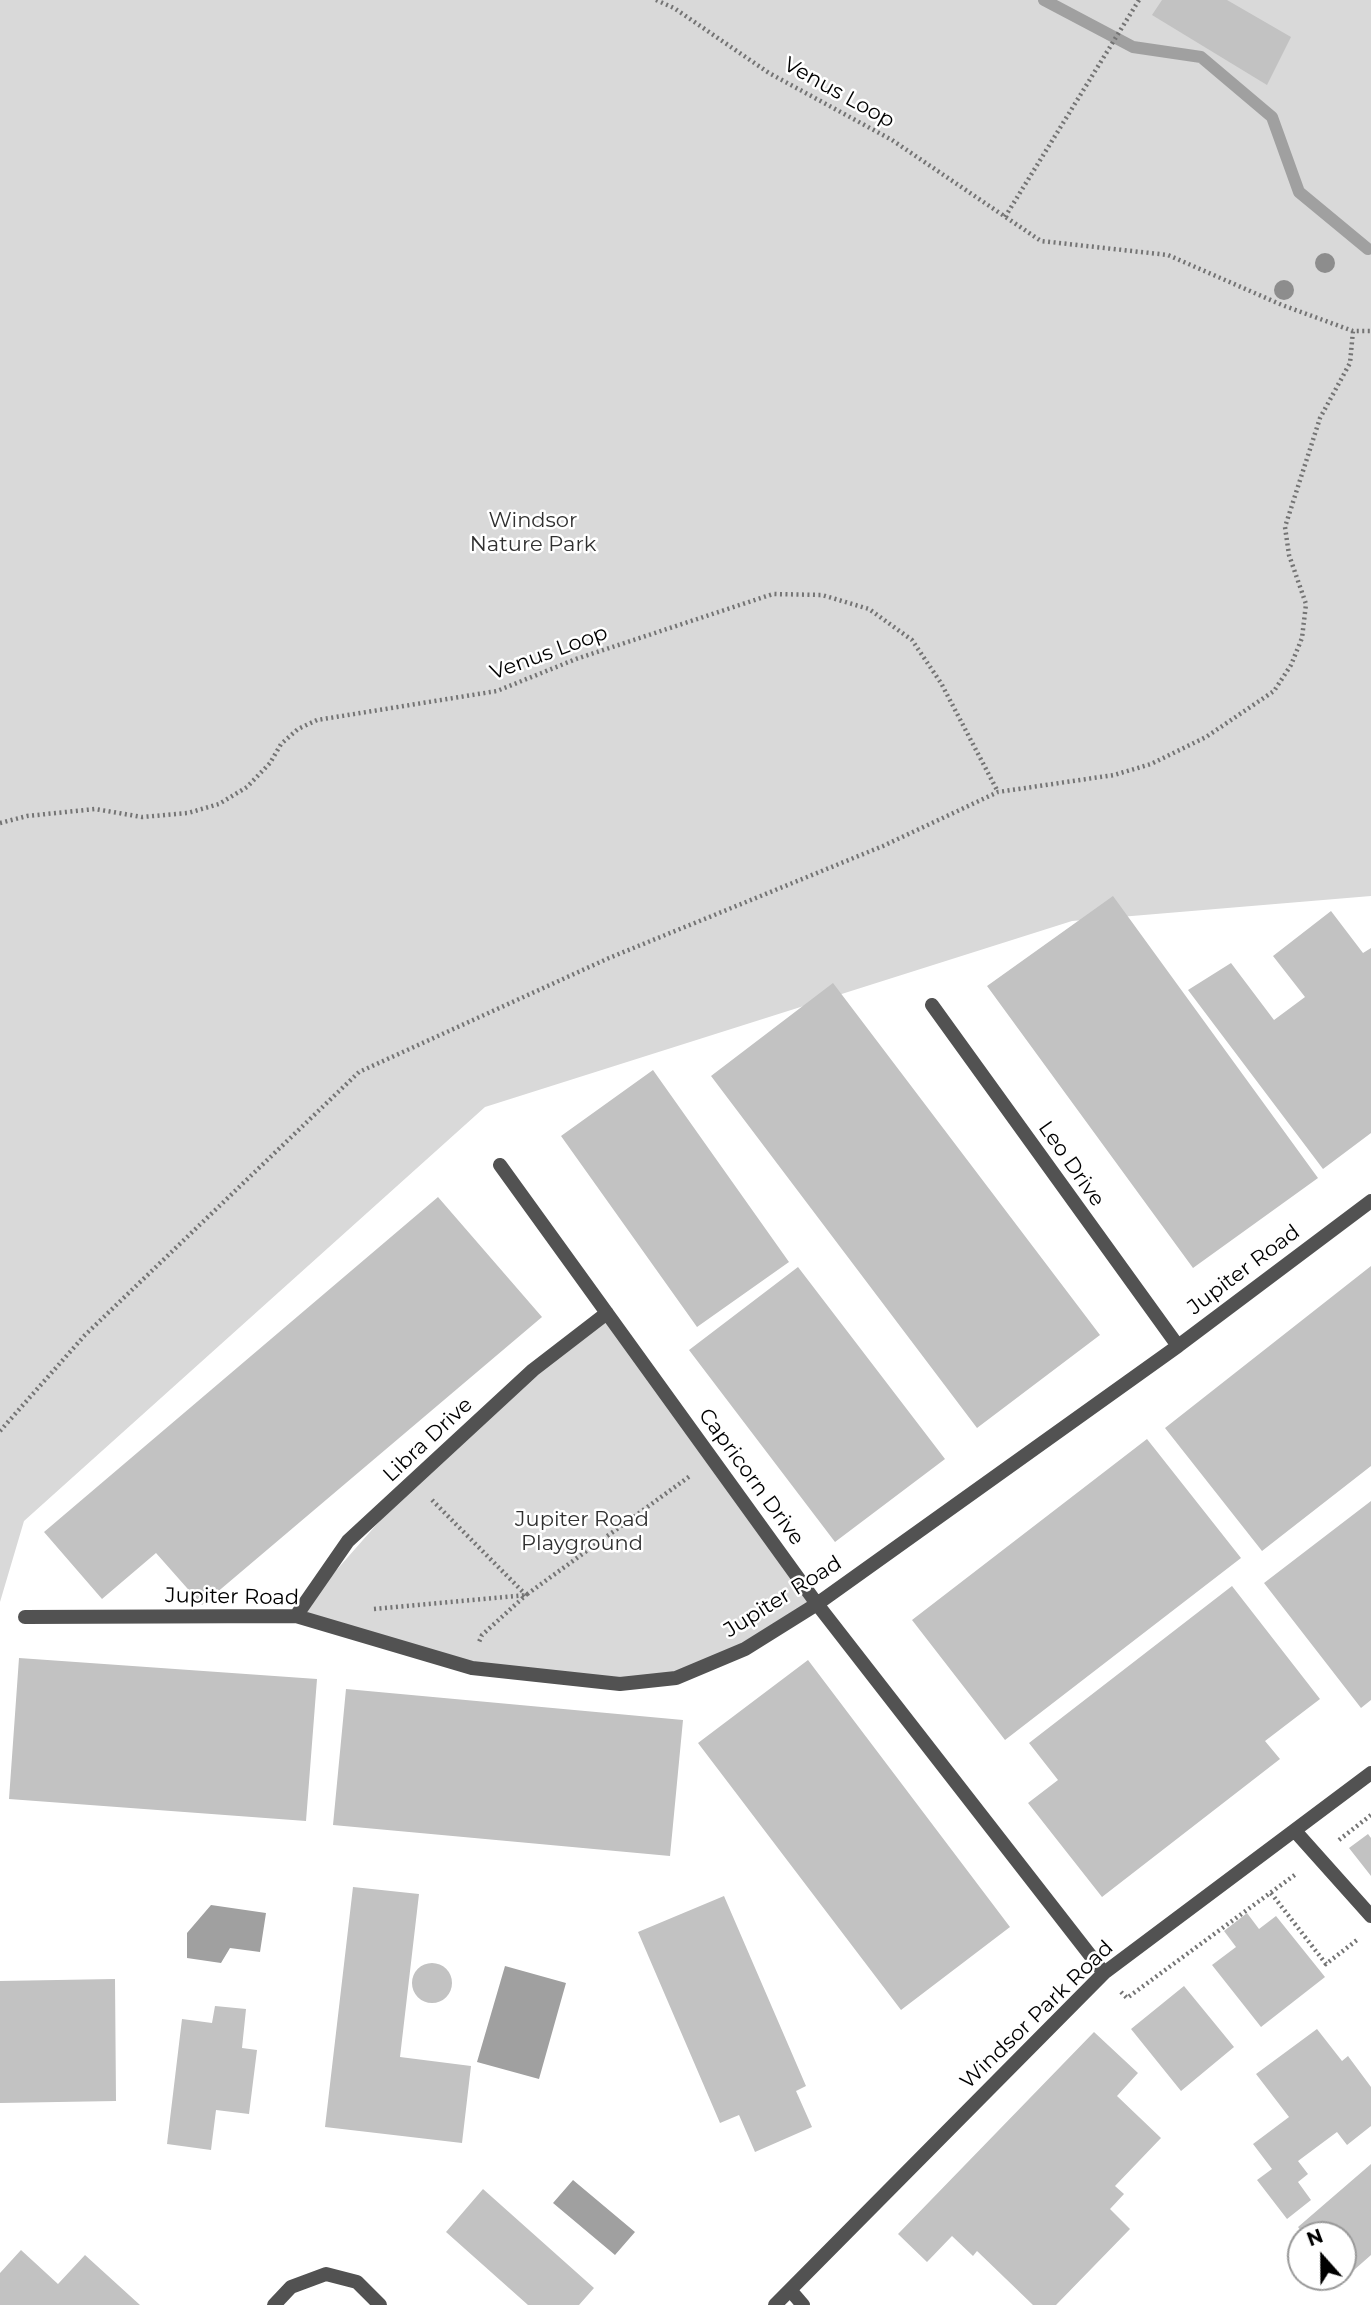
<!DOCTYPE html>
<style>
body{margin:0}
#map{position:relative;width:1371px;height:2305px;overflow:hidden;background:#fff;font-family:Montserrat,sans-serif}
canvas{display:block}
.north{position:absolute;left:1287px;top:2221px;width:70px;height:70px;box-sizing:border-box;background:#fff;border:2px solid #999;border-radius:50%;rotate:339deg;font-size:19px;font-weight:700;line-height:28px;text-align:center;color:#000}
.north::after{content:'';display:block;margin:auto;width:24px;height:32px;background:#000;clip-path:polygon(50% 0,100% 100%,50% 72%,0 100%)}
</style>
<div id="map">
<canvas width="1371" height="2305"></canvas>
<div class="north">N</div>
</div>
<script>
const ctx = document.querySelector('canvas').getContext('2d');
ctx.lineJoin = 'round';
function paint(path, color) {
  ctx.fillStyle = color;
  ctx.fill(path, 'evenodd');
}
function toPath(rows) {
  const path = new Path2D();
  for (const r of rows) {
    if (r.length === 3) {
      path.moveTo(r[0] + r[2], r[1]);
      path.arc(r[0], r[1], r[2], 0, 2 * Math.PI);
      continue;
    }
    path.moveTo(r[0], r[1]);
    for (let i = 2; i < r.length; i += 2) path.lineTo(r[i], r[i + 1]);
  }
  return path;
}
function strokePath(path, color, width, dash) {
  ctx.strokeStyle = color;
  ctx.lineWidth = width;
  ctx.lineCap = dash ? 'butt' : 'round';
  ctx.setLineDash(dash || []);
  ctx.stroke(path);
}
function label(font, color, halo, rows, align = 'center') {
  ctx.font = font + ' Montserrat,sans-serif';
  ctx.lineWidth = 5;
  ctx.setLineDash([]);
  ctx.textBaseline = 'middle';
  ctx.strokeStyle = halo;
  ctx.fillStyle = color;
  for (const [text, x, y, turn = 0] of rows) {
    ctx.save();
    ctx.translate(x, y);
    ctx.rotate((+turn || 0) * Math.PI / 180);
    ctx.textAlign = isNaN(turn) ? turn : align;
    if (halo) ctx.strokeText(text, 0, 0);
    ctx.fillText(text, 0, 0);
    ctx.restore();
  }
}
const green = toPath([
 [0,0,1371,0,1371,896,1072,921,485,1107,24,1521,0,1602],
 [607,1313,817,1604,676,1678,620,1684,472,1668,296,1616,414,1482]
]);
const water = toPath([
 [211,1905,266,1913,260,1952,230,1948,221,1963,187,1958,187,1933],
 [505,1966,566,1983,539,2079,477,2062],
 [573,2180,635,2232,615,2255,553,2203]
]);
const stream = toPath([
 [1044,0,1133,47,1201,57,1272,117,1299,192,1368,249]
]);
const building = toPath([
 [1162,0,1227,0,1291,37,1267,85,1152,15],
 [1113,896,1318,1178,1193,1268,987,986],
 [1331,911,1363,953,1371,948,1371,1133,1323,1169,1188,990,1231,963,1274,1020,1305,997,1273,956],
 [833,983,1100,1335,977,1428,711,1076],
 [653,1070,789,1262,697,1327,561,1136],
 [438,1197,542,1317,202,1605,156,1553,102,1599,44,1532],
 [1371,1266,1371,1466,1262,1551,1165,1428],
 [798,1267,945,1459,835,1542,689,1350],
 [1147,1439,1241,1558,1005,1740,912,1620],
 [1371,1501,1371,1700,1361,1708,1264,1583],
 [1232,1586,1320,1699,1265,1741,1280,1759,1102,1897,1028,1803,1058,1780,1029,1743],
 [19,1658,317,1679,306,1821,9,1799],
 [808,1660,1010,1927,901,2010,698,1743],
 [346,1689,683,1720,670,1856,333,1825],
 [1368,1834,1371,1838,1371,1876,1349,1848],
 [353,1887,419,1894,400,2057,471,2066,462,2143,325,2127],
 [724,1896,806,2086,796,2091,812,2127,755,2152,739,2115,720,2123,638,1932],
 [1247,1913,1259,1929,1276,1916,1325,1977,1261,2027,1212,1965,1236,1947,1224,1931],
 [432,1983,20],
 [115,1979,116,2101,0,2103,0,1981],
 [1184,1986,1234,2047,1181,2091,1131,2029],
 [215,2006,246,2009,242,2048,257,2050,249,2114,216,2110,211,2150,167,2144,182,2019,212,2023],
 [1317,2029,1342,2061,1348,2056,1371,2087,1371,2126,1347,2145,1337,2132,1298,2161,1308,2174,1298,2182,1311,2200,1287,2219,1257,2180,1272,2169,1253,2144,1289,2117,1256,2074],
 [1094,2032,1138,2073,1117,2096,1161,2138,1115,2186,1124,2194,1110,2209,1130,2229,1056,2305,1033,2305,977,2251,973,2256,952,2236,927,2262,898,2234],
 [1371,2164,1371,2255,1354,2270,1343,2256,1343,2235,1304,2235,1298,2227],
 [483,2189,594,2288,579,2305,528,2305,446,2232],
 [21,2250,58,2284,85,2255,140,2305,0,2305,0,2273]
]);
const path = toPath([
 [656,0,674,8,769,73,892,140,1041,241,1168,255,1282,305,1353,331,1371,331],
 [1005,217,1139,0],
 [0,823,27,816,95,809,142,817,188,813,219,804,247,787,270,763,281,744,298,729,317,720,497,691,576,659,773,594,822,595,869,609,912,640,941,683,998,792],
 [0,1431,85,1335,359,1072,609,958,883,846,998,792,1114,775,1151,764,1206,737,1274,691,1291,665,1302,638,1306,604,1289,555,1285,527,1320,418,1350,363,1353,331],
 [432,1500,526,1595,482,1635,479,1642],
 [374,1609,526,1595,690,1476],
 [1339,1840,1371,1815],
 [1271,1893,1326,1964,1357,1940],
 [1121,1992,1127,1998,1296,1874]
]);
const minor = toPath([
 [932,1005,1178,1346],
 [500,1165,817,1604,1104,1973],
 [296,1616,348,1541,533,1370,607,1313],
 [25,1617,296,1616,472,1668,620,1684,676,1678,745,1649,817,1604,1178,1346,1371,1201],
 [1295,1831,1371,1916],
 [791,2291,803,2305],
 [274,2305,291,2287,326,2274,357,2282,380,2305],
 [775,2305,1104,1973,1371,1773]
]);
const trees = [
 [1325,263],
 [1284,290]
];
const streetNames = [
 ["Venus Loop",839,93,29],
 ["Venus Loop",549,653,-20],
 ["Leo Drive",1071,1164,55],
 ["Jupiter Road",1244,1270,-37],
 ["Libra Drive",428,1440,-43],
 ["Capricorn Drive",751,1477,54],
 ["Jupiter Road",232,1597,1],
 ["Jupiter Road",783,1597,-32],
 ["Windsor Park Road",1037,2015,-44]
];
const parkNames = [
 ["Windsor",533,521],
 ["Nature Park",533,545],
 ["Jupiter Road",582,1520],
 ["Playground",582,1544]
];
paint(green, '#d9d9d9');
paint(water, '#a0a0a0');
strokePath(stream, '#a0a0a0', 12);
paint(building, '#c2c2c2');
strokePath(path, '#747474', 4.5, [2, 3.5]);
strokePath(minor, '#525252', 14);
ctx.fillStyle = '#8d8d8d';
for (const [x, y] of trees) {
  ctx.beginPath();
  ctx.arc(x, y, 10, 0, 2 * Math.PI);
  ctx.fill();
}
label('21px', '#000', '#fff', streetNames);
label('21px', '#303030', '#fff', parkNames);
</script>
